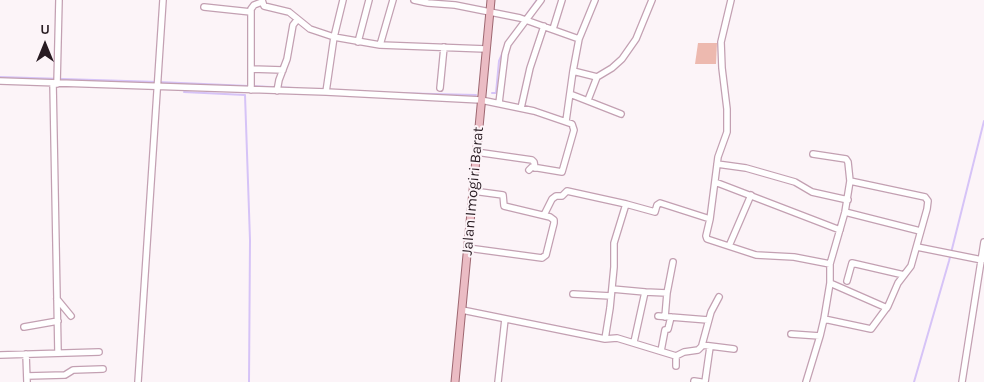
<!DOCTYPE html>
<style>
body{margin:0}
#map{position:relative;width:984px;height:382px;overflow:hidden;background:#fcf4f8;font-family:Karla,sans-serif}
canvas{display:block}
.north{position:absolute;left:20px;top:20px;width:50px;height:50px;-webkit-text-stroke:4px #fcf4f8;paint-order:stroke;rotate:0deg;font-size:14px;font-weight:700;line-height:20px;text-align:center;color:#281b22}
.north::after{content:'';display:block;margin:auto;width:18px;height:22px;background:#281b22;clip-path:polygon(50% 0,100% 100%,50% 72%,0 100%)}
</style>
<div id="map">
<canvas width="984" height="382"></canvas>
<div class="north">U</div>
</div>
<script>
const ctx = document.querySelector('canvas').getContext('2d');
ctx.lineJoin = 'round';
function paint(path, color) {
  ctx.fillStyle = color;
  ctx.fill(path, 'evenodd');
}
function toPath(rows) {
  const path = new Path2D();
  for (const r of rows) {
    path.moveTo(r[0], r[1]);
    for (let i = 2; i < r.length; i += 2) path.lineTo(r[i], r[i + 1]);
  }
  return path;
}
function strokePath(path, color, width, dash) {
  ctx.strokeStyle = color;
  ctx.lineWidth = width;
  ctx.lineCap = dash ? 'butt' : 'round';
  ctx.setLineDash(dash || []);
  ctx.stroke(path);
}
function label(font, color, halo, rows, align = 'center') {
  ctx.font = font + ' Karla,sans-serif';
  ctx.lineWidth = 4;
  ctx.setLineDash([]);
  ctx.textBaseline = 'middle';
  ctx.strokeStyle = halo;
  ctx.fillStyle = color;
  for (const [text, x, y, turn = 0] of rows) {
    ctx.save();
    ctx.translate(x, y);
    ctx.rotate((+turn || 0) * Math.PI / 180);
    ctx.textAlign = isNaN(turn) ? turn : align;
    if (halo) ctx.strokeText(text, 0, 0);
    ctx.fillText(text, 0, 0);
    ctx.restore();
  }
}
const green = toPath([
 [698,43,717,43,716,64,695,64]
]);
const stream = toPath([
 [524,18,537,0],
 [0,77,158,82,294,88],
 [184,92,245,95,250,240,249,382],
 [391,93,476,95],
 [492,93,496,93,499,61,503,52],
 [914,382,949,261,984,121]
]);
const minor = toPath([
 [262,0,264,6,289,12,310,29,334,37,380,45,486,49],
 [414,0,428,3,455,5,520,18,579,39,595,0],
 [731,0,721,42,722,68,727,109,727,132,718,157,710,219,706,236,707,239,756,255,794,257,830,264],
 [204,7,251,12],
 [553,29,562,0],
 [358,42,369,0],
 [380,45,393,0],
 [251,69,283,70],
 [573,71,597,77],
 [0,81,326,92,481,100,534,111,572,124,574,130,562,172,532,167,529,170],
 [53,83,58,352],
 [57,84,59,0],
 [440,88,444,47],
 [251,90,251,9,254,5,262,2],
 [277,91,279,80,287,59,293,25,297,20],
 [326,92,334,37,343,0],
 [570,94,621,114],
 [588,100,597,77,612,68,622,59,636,39,652,0],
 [499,103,505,54,508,44,541,0],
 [521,108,530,68,544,26],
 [566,121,573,71,579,39],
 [476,152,532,160,534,162,535,168],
 [813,154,846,159,848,162,850,181,845,212,830,264,830,283,824,319,871,329,888,306,898,283,911,266,927,209,928,201,925,197,850,181],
 [717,164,746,168,795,182,812,192,848,200],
 [715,182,840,230],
 [845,212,920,231],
 [544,215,552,199,556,196,562,196,567,191,626,204],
 [729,246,751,195],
 [917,247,982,260],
 [468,248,542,258,546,255,554,223,554,220,550,217,504,206,503,195,473,191],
 [847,281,852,263,904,275],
 [830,283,887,308],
 [612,289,645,292],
 [573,294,611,296],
 [719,297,711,312,702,345,734,349],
 [57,299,71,316],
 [462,310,605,339,617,338,676,356,684,352,698,350,702,346],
 [658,316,708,320],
 [665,317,667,293,673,262],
 [24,327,58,321],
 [668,329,671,317],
 [791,334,820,336,824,319],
 [605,339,610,308,614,267,614,243,626,204,655,212,657,205,660,203,710,219],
 [634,342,645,292,667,293],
 [661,351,665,330],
 [26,354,27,382],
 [0,355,99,352],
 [676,366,676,356],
 [27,376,65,375,73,370,103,369],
 [694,381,701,382],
 [138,382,163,0],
 [498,382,505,319],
 [705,382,710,347],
 [806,382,820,336],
 [962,382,984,242]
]);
const major = toPath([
 [455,382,491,0]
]);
const streetNames = [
 ["Jalan Imogiri Barat",473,191,-85]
];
paint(green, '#edb9af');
strokePath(stream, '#d6c3f7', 2);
strokePath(minor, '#c3a0b2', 8);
strokePath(major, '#9e6771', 9);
strokePath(minor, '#fff', 5.5);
strokePath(major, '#ebbcc4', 7);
label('15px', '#281b22', '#fcf4f8', streetNames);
</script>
